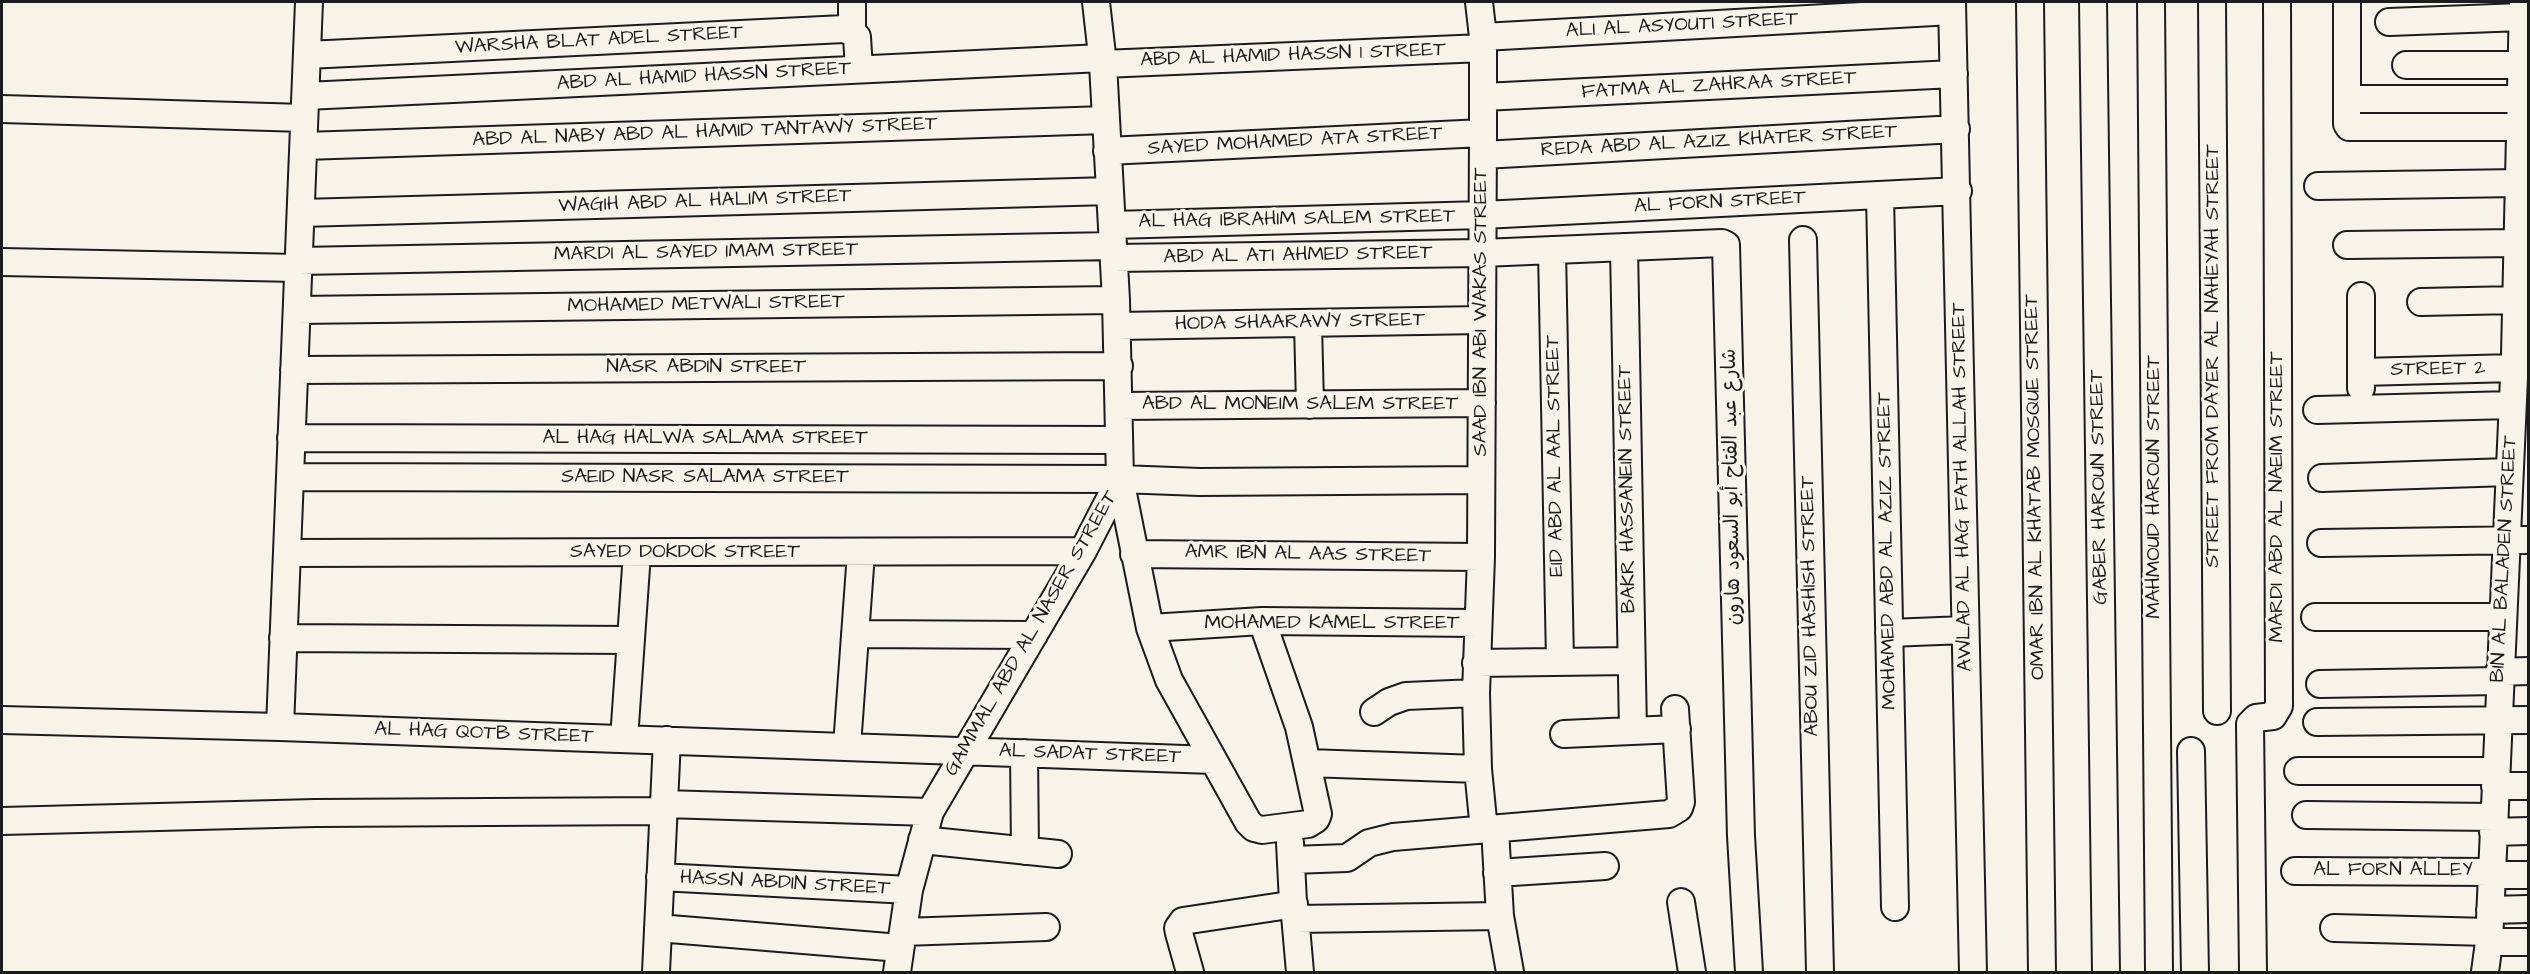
<!DOCTYPE html>
<meta charset="utf-8">
<style>
body{margin:0}
#map{position:relative;width:2530px;height:974px;overflow:hidden;background:#f7f3e8;font-family:"Architects Daughter",sans-serif}
canvas{display:block}
.frame{position:absolute;inset:0;border:3px solid #1c1c1c;pointer-events:none}
</style>
<div id="map">
<canvas width="2530" height="974"></canvas>
<div class="frame"></div>
</div>
<script>
const ctx = document.querySelector('canvas').getContext('2d');
ctx.lineJoin = 'round';
function toPath(rows) {
  const path = new Path2D();
  for (const r of rows) {
    path.moveTo(r[0], r[1]);
    for (let i = 2; i < r.length; i += 2) path.lineTo(r[i], r[i + 1]);
  }
  return path;
}
function strokePath(path, color, width, dash) {
  ctx.strokeStyle = color;
  ctx.lineWidth = width;
  ctx.lineCap = dash ? 'butt' : 'round';
  ctx.setLineDash(dash || []);
  ctx.stroke(path);
}
function label(font, color, halo, rows, align = 'center') {
  ctx.font = font + ' "Architects Daughter","Playpen Sans Arabic",sans-serif';
  ctx.lineWidth = 6;
  ctx.setLineDash([]);
  ctx.textBaseline = 'middle';
  ctx.strokeStyle = halo;
  ctx.fillStyle = color;
  for (const [text, x, y, turn = 0] of rows) {
    ctx.save();
    ctx.translate(x, y);
    ctx.rotate((+turn || 0) * Math.PI / 180);
    ctx.textAlign = isNaN(turn) ? turn : align;
    if (halo) ctx.strokeText(text, 0, 0);
    ctx.fillText(text, 0, 0);
    ctx.restore();
  }
}
const minor = toPath([
 [852,2,852,32],
 [1479,2,1483,37,1483,133,1481,557,1476,693,1478,769,1484,830],
 [1952,2,1973,972],
 [2030,2,2042,972],
 [2093,2,2106,972],
 [2151,2,2159,972],
 [2212,2,2217,711],
 [2347,2,2347,124,2349,127,2520,127],
 [2389,22,2522,17],
 [1483,37,1952,11],
 [307,55,844,29,852,32,857,37,859,69],
 [1103,64,1483,48],
 [2406,65,2521,65],
 [306,96,1102,58],
 [1483,97,1954,74],
 [2347,99,2520,99],
 [2,109,304,118],
 [304,146,1106,120],
 [1107,151,1483,133],
 [1483,155,1956,129],
 [2318,186,2519,183],
 [1880,195,1895,907],
 [301,213,1110,191],
 [1112,225,1483,215,1958,191],
 [1803,240,1820,972],
 [2347,245,2517,243],
 [1624,247,1633,731],
 [1552,250,1560,662],
 [1114,258,1482,253,1722,243,1726,245,1741,836,1749,972],
 [299,261,1113,246],
 [2,262,298,268],
 [2361,296,2361,388],
 [2421,302,2516,300],
 [297,310,1116,300],
 [1308,323,1310,405],
 [1117,326,1482,320],
 [294,370,1119,366],
 [2361,372,2514,368],
 [1119,406,1482,403],
 [2317,410,2512,405],
 [291,438,1119,440],
 [290,477,1120,479,1200,482,1481,480],
 [2322,478,2509,472],
 [1120,479,1150,628,1169,680,1248,822,1254,828,1262,830,1308,824,1316,819,1318,814,1299,727,1262,621],
 [2321,543,2528,540],
 [287,553,1083,551],
 [1134,554,1481,557],
 [2315,617,2502,617],
 [1150,628,1262,621,1478,623],
 [1889,633,1965,630],
 [855,634,1034,635],
 [283,638,631,640],
 [1476,663,1631,661],
 [2499,672,2528,671],
 [2320,684,2499,681],
 [1374,712,1389,702,1406,696,1476,693],
 [2,720,280,727,1213,760],
 [2317,722,2528,720],
 [280,727,309,2],
 [1564,734,1677,729],
 [624,739,637,553],
 [847,746,861,553],
 [2191,751,2195,972],
 [1024,753,1025,851],
 [1308,763,1478,769],
 [2298,771,2495,771],
 [2495,786,2528,786],
 [664,804,930,812],
 [2306,815,2494,817],
 [2,821,315,813,664,811],
 [1495,829,1500,916,1510,972],
 [2493,832,2528,831],
 [922,840,1058,854],
 [1292,860,1347,858,1369,843,1393,837,1669,814,1679,808,1681,802,1675,709],
 [2295,871,2492,872],
 [1497,873,1605,866],
 [2492,875,2528,875],
 [660,877,909,890],
 [1681,902,1692,972],
 [1294,904,1300,972],
 [2490,910,2528,909],
 [1297,919,1500,916],
 [658,928,900,948],
 [2334,928,2489,932],
 [903,932,1046,927],
 [2489,942,2528,942],
 [656,972,667,740],
 [897,972,909,890,930,812,1083,551,1120,479,1116,300,1103,64,1096,2],
 [1190,972,1179,933,1178,928,1183,921,1289,905,1293,902,1290,843],
 [2253,972,2250,724,2256,718,2273,716,2279,706,2277,2],
 [2485,972,2489,942,2515,355,2523,2]
]);
const streetNames = [
 ["ALI AL ASYOUTI STREET",1682,26,-3],
 ["WARSHA BLAT ADEL STREET",599,41,-3],
 ["ABD AL HAMID HASSN 1 STREET",1293,56,-2],
 ["ABD AL HAMID HASSN STREET",704,77,-3],
 ["FATMA AL ZAHRAA STREET",1719,86,-3],
 ["ABD AL NABY ABD AL HAMID TANTAWY STREET",705,133,-2],
 ["SAYED MOHAMED ATA STREET",1295,142,-3],
 ["REDA ABD AL AZIZ KHATER STREET",1719,142,-3],
 ["WAGIH ABD AL HALIM STREET",705,202,-2],
 ["AL FORN STREET",1720,203,-3],
 ["AL HAG IBRAHIM SALEM STREET",1297,220,-1],
 ["MARDI AL SAYED IMAM STREET",706,253,-1],
 ["ABD AL ATI AHMED STREET",1298,256,-1],
 ["MOHAMED METWALI STREET",706,305,-1],
 ["SAAD IBN ABI WAKAS STREET",1482,312,-90],
 ["HODA SHAARAWY STREET",1300,323,-1],
 ["STREET FROM DAYER AL NAHEYAH STREET",2214,356,-90],
 ["NASR ABDIN STREET",706,368],
 ["STREET 2",2438,370,-1],
 ["ABD AL MONEIM SALEM STREET",1300,405],
 ["AL HAG HALWA SALAMA STREET",705,439],
 ["EID ABD AL AAL STREET",1556,456,-91],
 ["SAEID NASR SALAMA STREET",705,478],
 ["شارع عبد الفتاح أبو السعود هارون",1733,487,-91],
 ["AWLAD AL HAG FATH ALLAH STREET",1963,487,-91],
 ["OMAR IBN AL KHATAB MOSQUE STREET",2036,487,-91],
 ["GABER HAROUN STREET",2100,487,-91],
 ["MAHMOUD HAROUN STREET",2155,487,-90],
 ["BAKR HASSANEIN STREET",1628,489,-91],
 ["MARDI ABD AL NAEIM STREET",2278,497,-90],
 ["MOHAMED ABD AL AZIZ STREET",1888,551,-91],
 ["SAYED DOKDOK STREET",685,553],
 ["AMR IBN AL AAS STREET",1308,555,1],
 ["BIN AL BALADEN STREET",2505,559,-87],
 ["ABOU ZID HASHISH STREET",1811,606,-91],
 ["MOHAMED KAMEL STREET",1332,624],
 ["GAMMAL ABD AL NASER STREET",1032,634,-60],
 ["AL HAG QOTB STREET",484,734,2],
 ["AL SADAT STREET",1090,755,2],
 ["AL FORN ALLEY",2393,871],
 ["HASSN ABDIN STREET",785,884,3]
];
strokePath(minor, '#1c1c1c', 30);
strokePath(minor, '#f7f3e8', 26);
label('20px', '#1c1c1c', '#f7f3e8', streetNames);
</script>
